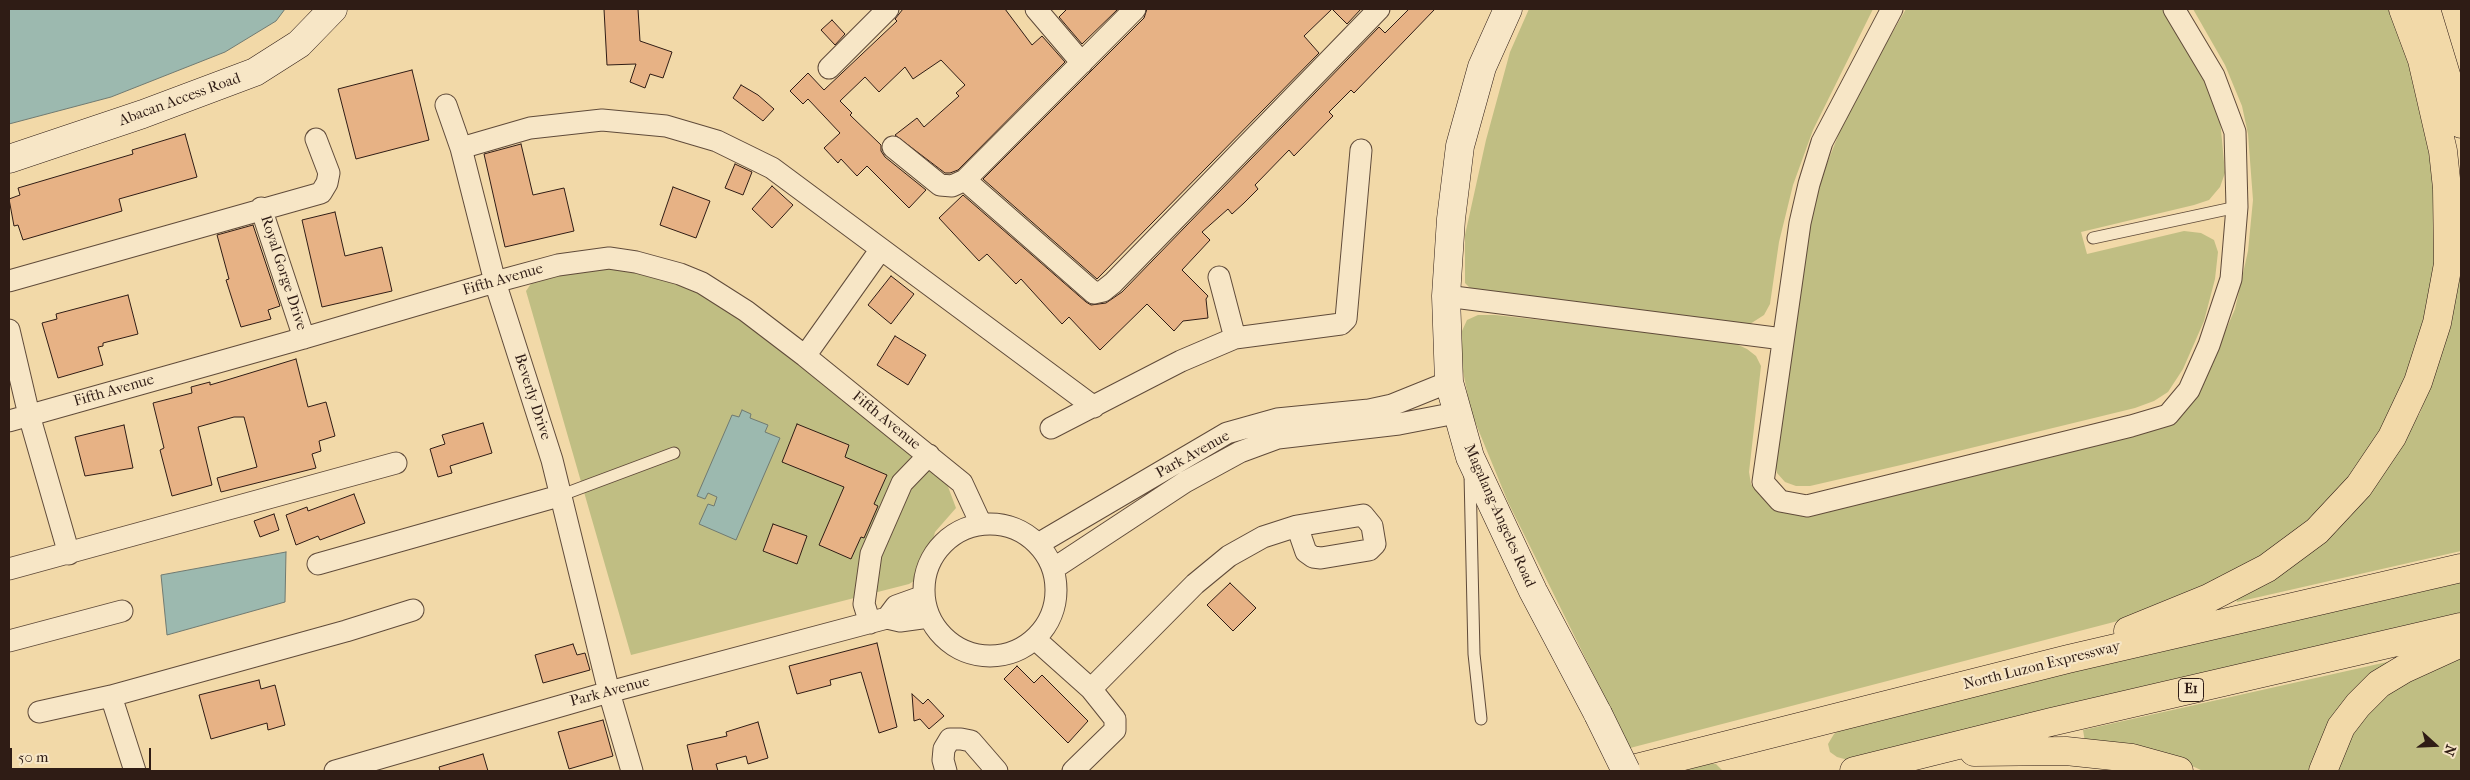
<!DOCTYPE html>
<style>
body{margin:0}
#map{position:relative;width:2470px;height:780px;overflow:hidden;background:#f2d9a8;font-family:"IM FELL French Canon",serif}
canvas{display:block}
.frame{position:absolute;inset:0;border:10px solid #2f1c15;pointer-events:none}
.north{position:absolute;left:2410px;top:720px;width:50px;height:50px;-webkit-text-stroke:4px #f7e6c6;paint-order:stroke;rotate:110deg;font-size:14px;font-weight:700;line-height:20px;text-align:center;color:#2f1c15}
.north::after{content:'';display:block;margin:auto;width:18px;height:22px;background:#2f1c15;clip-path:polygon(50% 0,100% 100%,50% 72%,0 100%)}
.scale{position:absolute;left:10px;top:748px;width:141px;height:22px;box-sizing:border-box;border:2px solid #2f1c15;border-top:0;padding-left:6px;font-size:15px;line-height:18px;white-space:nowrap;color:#2f1c15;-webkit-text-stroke:4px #f7e6c6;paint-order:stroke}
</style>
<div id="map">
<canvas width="2470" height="780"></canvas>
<div class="frame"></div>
<div class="north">N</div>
<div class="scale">50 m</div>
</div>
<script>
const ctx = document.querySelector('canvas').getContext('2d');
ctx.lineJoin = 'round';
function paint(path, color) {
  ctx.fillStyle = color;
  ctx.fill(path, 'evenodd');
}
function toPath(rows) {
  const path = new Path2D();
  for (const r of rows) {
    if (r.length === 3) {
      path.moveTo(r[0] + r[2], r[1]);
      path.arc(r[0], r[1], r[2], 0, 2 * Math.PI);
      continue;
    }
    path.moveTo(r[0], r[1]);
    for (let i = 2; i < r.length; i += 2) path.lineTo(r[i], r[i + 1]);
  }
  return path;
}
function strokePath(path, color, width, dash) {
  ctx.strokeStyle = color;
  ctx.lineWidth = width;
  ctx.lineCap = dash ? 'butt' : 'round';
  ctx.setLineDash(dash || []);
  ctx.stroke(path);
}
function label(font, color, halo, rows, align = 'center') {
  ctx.font = font + ' "IM FELL French Canon",serif';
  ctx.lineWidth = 4.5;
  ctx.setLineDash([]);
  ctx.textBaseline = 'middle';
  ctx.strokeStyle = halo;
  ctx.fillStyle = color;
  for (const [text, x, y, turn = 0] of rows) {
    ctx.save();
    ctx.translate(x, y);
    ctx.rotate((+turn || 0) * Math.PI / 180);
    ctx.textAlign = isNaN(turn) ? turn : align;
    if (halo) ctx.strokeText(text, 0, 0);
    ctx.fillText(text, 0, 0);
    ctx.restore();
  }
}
const green = toPath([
 [1529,9,1873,9,1813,130,1793,185,1779,242,1770,304,1764,315,1750,324,1736,328,1470,288,1465,283,1465,235,1486,140,1510,52],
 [1906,9,2164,9,2219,108,2225,173,2220,187,2209,200,2194,205,2081,232,2087,254,2184,231,2201,233,2214,240,2218,252,2215,279,2204,321,2183,369,2168,392,2154,401,2135,408,1901,465,1810,486,1796,486,1785,482,1777,473,1774,459,1797,286,1818,186,1850,106],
 [2193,9,2394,9,2442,178,2443,262,2388,435,2284,550,2160,610,1630,748,1508,502,1471,412,1462,366,1462,331,1467,320,1478,315,1495,315,1706,338,1734,343,1747,349,1756,356,1761,366,1749,472,1751,484,1762,496,1778,506,2131,436,2201,387,2235,309,2248,251,2253,200,2248,134,2242,106,2225,65],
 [2459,236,2461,236,2461,551,2237,602,2234,594,2377,481,2420,413,2444,344,2458,288],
 [622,265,712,293,944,476,956,508,935,532,924,575,909,584,631,655,526,291,535,278],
 [2461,578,2461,614,1848,760,1837,757,1830,752,1828,744,1834,734,1843,728,1936,703],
 [2461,654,2461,771,2333,771,2338,754,2371,702],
 [2396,660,2318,771,2203,771,2190,765,2085,742,2083,730],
 [1701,762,1716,764,1723,771,1666,771]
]);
const water = toPath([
 [9,9,285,9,276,21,225,52,111,97,9,124,9,9],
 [742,410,751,414,750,418,768,425,765,432,780,438,736,540,699,524,708,504,714,506,717,497,708,493,705,499,697,496,732,415,739,417,742,410],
 [286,552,285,602,167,635,161,575,286,552]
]);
const building = toPath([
 [604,9,638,9,640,41,672,52,663,78,650,74,645,88,630,82,636,64,607,65,604,9],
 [903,9,1005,9,1032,45,1042,36,1065,62,958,170,950,173,945,173,895,135,917,118,924,127,959,96,956,93,965,85,941,60,913,79,905,67,879,92,865,77,840,101,852,113,850,115,881,145,881,151,885,157,926,190,909,208,867,166,857,176,841,159,838,163,824,148,840,133,808,99,803,104,790,91,808,73,824,90,897,21,895,19,903,9],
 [1067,9,1118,9,1082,44,1059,17,1067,9],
 [1147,9,1361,9,1347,24,1332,9,1304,36,1319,53,1097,279,983,179,1144,18,1147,9],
 [1409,9,1435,9,1354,93,1351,90,1329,112,1333,116,1294,156,1289,150,1255,185,1258,189,1244,203,1232,214,1228,209,1202,232,1210,240,1182,270,1208,296,1206,299,1208,318,1183,321,1174,331,1147,304,1100,350,1069,317,1062,324,1021,279,1016,284,987,254,979,261,939,218,963,195,1086,302,1091,305,1106,303,1122,292,1379,27,1385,33,1409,9],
 [832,20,845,34,835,45,821,30,832,20],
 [412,70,429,140,356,159,338,89,412,70],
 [741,85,758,95,774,109,763,121,733,98,741,85],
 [185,134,197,177,119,199,122,211,23,240,18,225,14,226,9,199,20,195,18,188,133,154,132,150,185,134],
 [521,144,533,195,564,188,574,231,505,247,484,154,521,144],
 [735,164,752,172,743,195,725,188,735,164],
 [772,186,793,205,772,228,752,209,772,186],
 [673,187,710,201,696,238,660,225,673,187],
 [335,212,345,256,382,247,392,291,322,307,302,220,335,212],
 [253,225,280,306,268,310,271,319,241,327,226,280,229,279,217,235,253,225],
 [891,276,914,294,891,324,868,305,891,276],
 [128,295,138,334,103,343,103,346,98,347,103,365,58,378,42,323,57,319,56,314,128,295],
 [895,336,926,355,908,385,877,365,895,336],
 [296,359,308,407,326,402,335,436,319,441,321,451,312,454,316,468,221,492,217,478,257,467,244,417,234,417,198,427,212,485,172,496,160,450,164,448,153,403,192,393,191,387,210,382,210,385,227,380,296,359],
 [483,423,492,453,450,466,452,473,438,477,430,449,445,444,442,435,483,423],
 [797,424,849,445,845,457,887,475,874,504,878,506,864,538,861,537,851,559,819,545,844,487,782,462,797,424],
 [124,425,133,468,85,476,75,437,124,425],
 [354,494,365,523,320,540,318,536,296,545,286,515,307,507,308,511,354,494],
 [274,514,279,530,260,537,254,521,274,514],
 [773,524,807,536,797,564,763,551,773,524],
 [1230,583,1256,608,1233,631,1207,605,1230,583],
 [877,643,897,727,879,733,861,672,830,680,831,685,797,694,789,666,877,643],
 [573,644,577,655,585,653,590,670,543,683,535,655,573,644],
 [1017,666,1034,683,1042,675,1088,721,1068,743,1004,679,1017,666],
 [259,680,261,689,275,685,285,725,268,730,267,723,211,739,199,695,259,680],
 [912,694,923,704,928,699,944,716,929,729,920,719,914,721,912,694],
 [603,720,613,756,569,769,558,732,603,720],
 [758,722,768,758,748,764,746,756,716,764,718,771,693,771,687,745,727,736,726,732,758,722],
 [483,754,488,771,440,771,439,767,483,754]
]);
const lane = toPath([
 [2093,238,2237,207],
 [1470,474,1474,654,1481,719],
 [559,496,674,453]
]);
const street = toPath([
 [1036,9,1082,63],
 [1892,9,1822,142,1809,184,1800,223,1763,482,1780,501,1807,506,2131,426,2168,415,2189,390,2209,345,2231,279,2237,207,2235,132,2214,76,2174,9],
 [829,68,888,9],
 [446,105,461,148,495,282,552,460,609,692,632,771],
 [893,147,940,185,952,186,965,180,1135,9],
 [461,148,530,128,602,120,666,126,717,141,772,168,1094,407],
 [965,180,1094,293,1103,291,1113,283,1379,9],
 [261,208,304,338],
 [1219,277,1235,338],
 [9,281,321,193,327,183,329,173,316,139],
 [1446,296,1783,339],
 [9,330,29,415,69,554],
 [805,356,881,249],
 [9,421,304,338,495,282,558,265,609,258,636,262,680,274,702,283,746,311,805,356,962,483,981,524],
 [1051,428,1181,361,1235,338,1341,324,1346,319,1361,150],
 [990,590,66],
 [1038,544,1227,433,1277,419,1369,410,1392,405,1449,382],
 [318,564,559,496],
 [9,569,396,463],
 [1053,569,1185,482,1240,452,1278,438,1399,424,1456,413],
 [887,618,896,606,924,596],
 [870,623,864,604,871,554,902,483,929,455],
 [1035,639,1091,689,1115,719,1115,730,1073,771],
 [9,641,122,611],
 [1091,689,1195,584,1229,556,1263,537,1297,526,1363,515,1372,526,1375,544,1369,550,1321,558,1313,557,1306,552,1297,526],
 [111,696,135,771],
 [39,712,111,696,346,631,413,610],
 [335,771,609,692,887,618,900,621,929,617],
 [946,771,943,760,944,749,950,739,961,739,971,741,997,771]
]);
const secondary = toPath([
 [1508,9,1482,67,1460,146,1451,219,1446,296,1449,382,1470,457,1533,591,1598,714],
 [9,159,143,114,255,72,299,44,333,9]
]);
const highway = toPath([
 [2403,9,2428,76],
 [2426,9,2461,124],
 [2128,631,2209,598,2267,568,2317,531,2359,486,2392,437,2418,382,2437,323,2448,264,2447,188,2443,151,2422,60],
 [1974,752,2066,751,2132,758,2179,771],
 [1624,771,2068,659,2461,568],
 [1854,771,2051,722,2461,627],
 [2323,771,2341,727,2358,705,2379,684,2404,669,2461,643]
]);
const secondaryBridge = toPath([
 [1598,714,1626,771]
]);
const shields = [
 [2191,690,25]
];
const shieldNames = [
 ["E1",2191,690]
];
const streetNames = [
 ["Abacan Access Road",180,100,-20],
 ["Royal Gorge Drive",283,273,72],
 ["Fifth Avenue",503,280,-16],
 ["Fifth Avenue",114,391,-16],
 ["Beverly Drive",532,397,72],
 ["Fifth Avenue",886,421,39],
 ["Park Avenue",1193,455,-29],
 ["Magalang-Angeles Road",1499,516,66],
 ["North Luzon Expressway",2042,666,-14],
 ["Park Avenue",610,692,-15]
];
paint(green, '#c0be83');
paint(water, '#9cb9af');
strokePath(water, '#707a71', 1);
paint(building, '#e7b285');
strokePath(building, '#2f1c15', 1);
strokePath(lane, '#604b3a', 13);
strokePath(street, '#604b3a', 23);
strokePath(secondary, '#2f1c15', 29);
strokePath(highway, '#2f1c15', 29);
strokePath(lane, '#f7e6c6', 11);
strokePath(street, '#f7e6c6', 21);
strokePath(secondary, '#f7e6c6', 28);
strokePath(highway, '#f2d9a8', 28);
strokePath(secondaryBridge, '#2f1c15', 29, []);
strokePath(secondaryBridge, '#f7e6c6', 28);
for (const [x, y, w] of shields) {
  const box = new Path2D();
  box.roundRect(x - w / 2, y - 11.5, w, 23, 4);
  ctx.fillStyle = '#f7e6c6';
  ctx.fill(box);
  strokePath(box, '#2f1c15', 1);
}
label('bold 14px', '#2f1c15', null, shieldNames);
label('15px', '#2f1c15', '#f7e6c6', streetNames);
</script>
